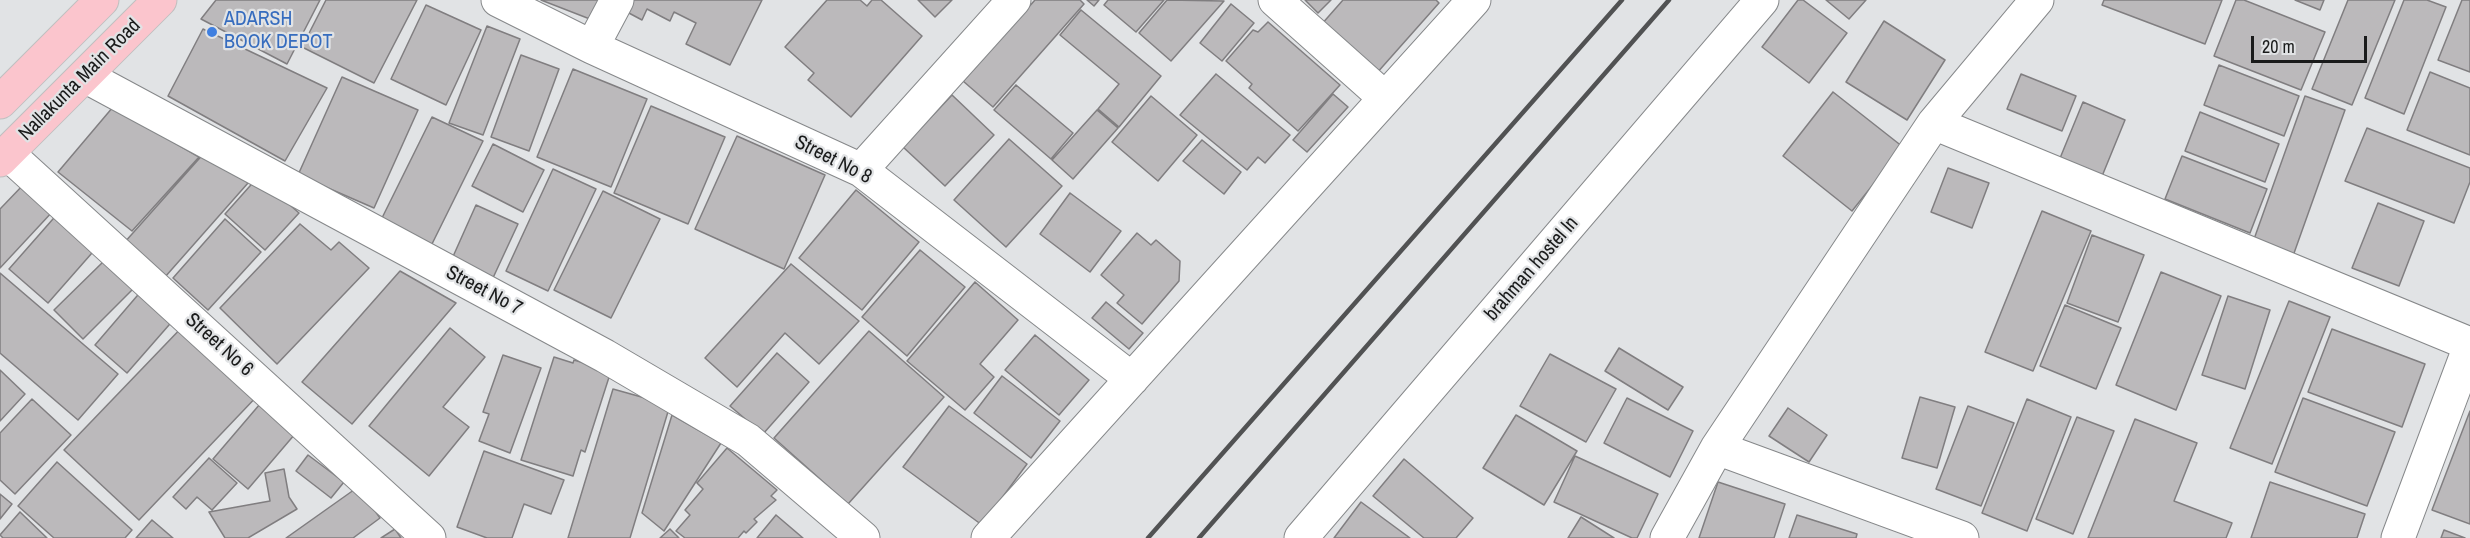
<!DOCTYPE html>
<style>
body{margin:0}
#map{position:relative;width:2470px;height:538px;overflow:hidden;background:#e1e3e5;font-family:"Archivo Narrow",sans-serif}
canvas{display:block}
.scale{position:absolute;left:2251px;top:36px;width:116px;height:27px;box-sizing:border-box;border:3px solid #1a1b1b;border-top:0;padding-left:8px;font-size:18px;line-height:21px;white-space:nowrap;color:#1a1b1b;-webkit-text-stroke:4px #e1e3e5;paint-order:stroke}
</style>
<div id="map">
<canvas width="2470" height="538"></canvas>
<div class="scale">20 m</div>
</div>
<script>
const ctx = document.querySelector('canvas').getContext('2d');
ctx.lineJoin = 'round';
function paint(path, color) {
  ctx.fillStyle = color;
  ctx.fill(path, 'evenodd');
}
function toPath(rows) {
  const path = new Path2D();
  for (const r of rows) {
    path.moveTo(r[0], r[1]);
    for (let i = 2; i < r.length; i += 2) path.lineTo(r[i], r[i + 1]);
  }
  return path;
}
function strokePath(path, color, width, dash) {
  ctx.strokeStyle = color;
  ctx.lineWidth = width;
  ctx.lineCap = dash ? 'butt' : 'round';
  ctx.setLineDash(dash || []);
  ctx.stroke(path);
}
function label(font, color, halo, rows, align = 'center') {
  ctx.font = font + ' "Archivo Narrow",sans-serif';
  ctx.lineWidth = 4.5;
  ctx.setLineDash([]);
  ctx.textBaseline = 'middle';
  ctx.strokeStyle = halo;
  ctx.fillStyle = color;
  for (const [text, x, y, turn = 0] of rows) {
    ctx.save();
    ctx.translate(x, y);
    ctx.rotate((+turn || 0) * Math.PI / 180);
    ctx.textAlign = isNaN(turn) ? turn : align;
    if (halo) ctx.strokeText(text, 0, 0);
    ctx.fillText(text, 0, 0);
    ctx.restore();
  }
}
const building = toPath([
 [216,0,320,0,287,64,201,19,216,0],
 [326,0,417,0,374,83,302,47,326,0],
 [541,0,604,0,595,21,541,0],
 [633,0,762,0,730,65,686,44,696,23,674,12,670,21,647,9,642,20,627,12,633,0],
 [827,0,860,0,867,6,872,0,881,0,922,36,851,117,808,80,814,73,785,47,827,0],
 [918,0,952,0,935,17,918,0],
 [1035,0,1080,0,1084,4,993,107,963,81,1035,0],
 [1087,0,1099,0,1094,6,1087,0],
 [1108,0,1164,0,1136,32,1104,5,1108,0],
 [1167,0,1224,1,1171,61,1139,33,1167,0],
 [1305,0,1331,0,1318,13,1305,0],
 [1343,0,1436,0,1439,3,1376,74,1321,25,1343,0],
 [1798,0,1803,0,1847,33,1809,83,1762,47,1798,0],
 [1826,0,1866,0,1849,19,1826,0],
 [2104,0,2222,0,2205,44,2102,5,2104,0],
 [2236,0,2244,0,2325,32,2301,90,2214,56,2236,0],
 [2295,0,2324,0,2320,10,2295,0],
 [2348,0,2395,0,2352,105,2312,89,2348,0],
 [2404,0,2427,0,2446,7,2404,114,2365,98,2404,0],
 [2462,0,2470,0,2470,72,2438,60,2462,0],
 [1231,4,1254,23,1222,61,1200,43,1231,4],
 [426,5,481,30,446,105,391,79,426,5],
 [1081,10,1161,76,1119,127,1098,109,1119,84,1060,35,1081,10],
 [1884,21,1945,60,1907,120,1846,82,1884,21],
 [1268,22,1340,85,1298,131,1249,88,1252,84,1226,61,1253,30,1258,32,1268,22],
 [487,26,520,39,483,135,449,123,487,26],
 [203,29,327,88,285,161,168,96,203,29],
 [521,55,559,69,529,151,491,137,521,55],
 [2219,65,2299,96,2284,136,2204,105,2219,65],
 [573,69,647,99,611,187,537,157,573,69],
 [2430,72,2470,88,2470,155,2407,130,2430,72],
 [1216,74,1290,135,1265,163,1258,157,1247,170,1180,115,1216,74],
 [2021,74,2076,96,2062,131,2007,109,2021,74],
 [342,77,418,110,374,208,298,175,342,77],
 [1016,85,1073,133,1051,159,994,110,1016,85],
 [1833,92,1903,147,1852,211,1783,156,1833,92],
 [1333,94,1348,107,1307,152,1293,140,1333,94],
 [952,95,994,135,945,186,903,147,952,95],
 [1151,96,1197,135,1158,181,1112,142,1151,96],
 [2305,96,2345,110,2293,256,2253,242,2305,96],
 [2083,102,2125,120,2098,186,2056,168,2083,102],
 [651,106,725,137,688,224,614,193,651,106],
 [113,107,199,157,132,231,58,172,113,107],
 [1097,110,1118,128,1073,179,1052,160,1097,110],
 [2200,112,2279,144,2265,182,2185,151,2200,112],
 [432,117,483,141,430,248,379,224,432,117],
 [2367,128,2470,168,2470,182,2454,223,2345,181,2367,128],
 [737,136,825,175,784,269,695,229,737,136],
 [1009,139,1062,186,1006,247,954,200,1009,139],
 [1202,140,1241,172,1224,194,1183,161,1202,140],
 [493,144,544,170,523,212,472,186,493,144],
 [206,151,248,183,165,277,124,243,206,151],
 [2182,156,2267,189,2250,233,2165,199,2182,156],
 [1948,168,1989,183,1972,228,1931,212,1948,168],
 [553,169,596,189,548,291,506,271,553,169],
 [258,177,299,213,265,250,225,214,258,177],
 [25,183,54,210,0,268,0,209,25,183],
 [856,190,919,242,862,310,799,258,856,190],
 [603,191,660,219,611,318,554,290,603,191],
 [1070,193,1121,231,1090,272,1040,234,1070,193],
 [2378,203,2424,221,2399,286,2352,268,2378,203],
 [476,205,518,224,492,280,451,261,476,205],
 [60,211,99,245,48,303,9,269,60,211],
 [2042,211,2091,231,2033,371,1985,352,2042,211],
 [225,219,261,252,208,310,173,278,225,219],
 [300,224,331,250,339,242,369,268,277,364,220,308,300,224],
 [1137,233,1151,245,1156,240,1180,261,1179,281,1142,324,1117,303,1124,295,1101,275,1137,233],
 [2092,235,2144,255,2118,322,2067,303,2092,235],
 [920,250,965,287,907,356,862,317,920,250],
 [105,260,133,289,83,339,54,310,105,260],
 [791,264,859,321,819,364,785,333,737,387,705,358,791,264],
 [400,271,456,303,352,424,302,382,400,271],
 [2161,272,2221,296,2176,410,2116,385,2161,272],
 [0,273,118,374,78,420,0,353,0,273],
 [975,282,1018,320,980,364,994,377,965,410,907,361,975,282],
 [143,289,176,317,127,373,95,345,143,289],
 [2228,296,2270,310,2245,389,2202,375,2228,296],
 [2289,301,2330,317,2272,464,2230,448,2289,301],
 [1106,302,1143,333,1129,349,1092,318,1106,302],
 [2065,305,2121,328,2096,389,2040,366,2065,305],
 [187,322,261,392,139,520,64,450,187,322],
 [450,328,485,357,443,407,469,427,429,476,369,426,450,328],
 [2332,329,2425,364,2402,427,2308,392,2332,329],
 [869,331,944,397,848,504,774,438,869,331],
 [1035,335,1089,380,1059,415,1005,370,1035,335],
 [1619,348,1683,387,1668,410,1605,371,1619,348],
 [777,353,809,382,763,434,730,406,777,353],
 [1550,354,1616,389,1586,442,1520,406,1550,354],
 [503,355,541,368,510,453,479,441,489,414,483,412,503,355],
 [554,357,573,363,574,360,611,371,585,452,581,450,573,476,521,460,554,357],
 [0,370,25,394,0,421,0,370],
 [1002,376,1060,421,1031,458,974,413,1002,376],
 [613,389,670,405,630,538,568,538,613,389],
 [1920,397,1955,407,1937,468,1902,458,1920,397],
 [1627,398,1693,431,1670,477,1604,443,1627,398],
 [2303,398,2395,432,2367,506,2275,472,2303,398],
 [32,399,71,435,15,494,0,480,0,433,32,399],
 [2027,399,2071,417,2027,531,1982,513,2027,399],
 [260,404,295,434,248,489,213,459,260,404],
 [949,406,1027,464,982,525,903,467,949,406],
 [1968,406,2014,423,1981,506,1936,489,1968,406],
 [1788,408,1827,435,1809,462,1769,436,1788,408],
 [2470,411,2470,524,2432,510,2470,411],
 [672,415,721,443,664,531,642,513,672,415],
 [1516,415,1577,451,1544,505,1483,468,1516,415],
 [2077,417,2114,431,2073,534,2036,519,2077,417],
 [2135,419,2197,443,2174,501,2232,523,2226,538,2088,538,2135,419],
 [727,448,777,490,771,496,776,500,754,519,757,522,746,533,744,531,738,538,685,538,676,531,690,515,685,510,703,489,697,483,727,448],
 [484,451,564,480,551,514,524,504,512,538,487,538,457,527,484,451],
 [308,455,344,482,331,498,296,471,308,455],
 [1575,456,1658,494,1637,538,1632,538,1554,502,1575,456],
 [209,458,237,483,212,510,197,497,186,509,173,497,209,458],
 [1404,459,1473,518,1456,538,1424,538,1373,496,1404,459],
 [57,462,132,530,125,538,54,538,18,506,57,462],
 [284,469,289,497,297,509,248,538,225,538,209,512,270,501,265,473,284,469],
 [1718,482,1785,504,1774,538,1699,538,1718,482],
 [2270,482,2365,514,2357,538,2251,538,2270,482],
 [358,487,380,518,353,538,286,538,358,487],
 [0,494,12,504,0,519,0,494],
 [1361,502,1410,538,1334,538,1361,502],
 [20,512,47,538,3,538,0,535,20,512],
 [776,515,803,538,757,538,776,515],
 [1797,515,1857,534,1856,538,1789,538,1797,515],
 [1581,517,1614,538,1568,538,1581,517],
 [152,520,173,538,136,538,152,520],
 [395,529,401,538,381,538,395,529],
 [670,529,679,538,660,538,670,529],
 [2444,530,2465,538,2441,538,2444,530]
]);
const minor = toPath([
 [498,0,592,47,861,170,1132,379],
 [1275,0,1385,98],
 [592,47,617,0],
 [85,76,605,356,748,440,863,538],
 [1934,123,2470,344],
 [7,153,429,538],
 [861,170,1014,0],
 [1717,448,1962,538],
 [988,538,1474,0],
 [1301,538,1762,0],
 [1667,538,1717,448,1934,123,2037,0],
 [2398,538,2470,346]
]);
const primary = toPath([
 [0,102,102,0],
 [0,160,160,0]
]);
const rail = toPath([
 [1148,538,1622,0],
 [1199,538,1669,0]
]);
const markers = [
 [212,32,6,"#3f7fe0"]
];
const shopNames = [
 ["ADARSH",224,20],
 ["BOOK DEPOT",224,43]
];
const streetNames = [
 ["Nallakunta Main Road",80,80,-45],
 ["Street No 8",833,160,27],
 ["brahman hostel ln",1532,269,-49],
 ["Street No 7",484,291,28],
 ["Street No 6",219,345,42]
];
paint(building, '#bbb9bb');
strokePath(building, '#807e80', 1.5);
strokePath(minor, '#86888a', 35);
strokePath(primary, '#bfbfbf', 35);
strokePath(minor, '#fff', 33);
strokePath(primary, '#fbc5cd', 33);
strokePath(rail, '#515253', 4.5);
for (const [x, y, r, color] of markers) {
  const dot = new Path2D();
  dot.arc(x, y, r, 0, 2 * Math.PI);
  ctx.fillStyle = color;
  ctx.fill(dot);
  strokePath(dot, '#e1e3e5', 2);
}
label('20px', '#366cbe', '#e1e3e5', shopNames, 'left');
label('20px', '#1a1b1b', '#e1e3e5', streetNames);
</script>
